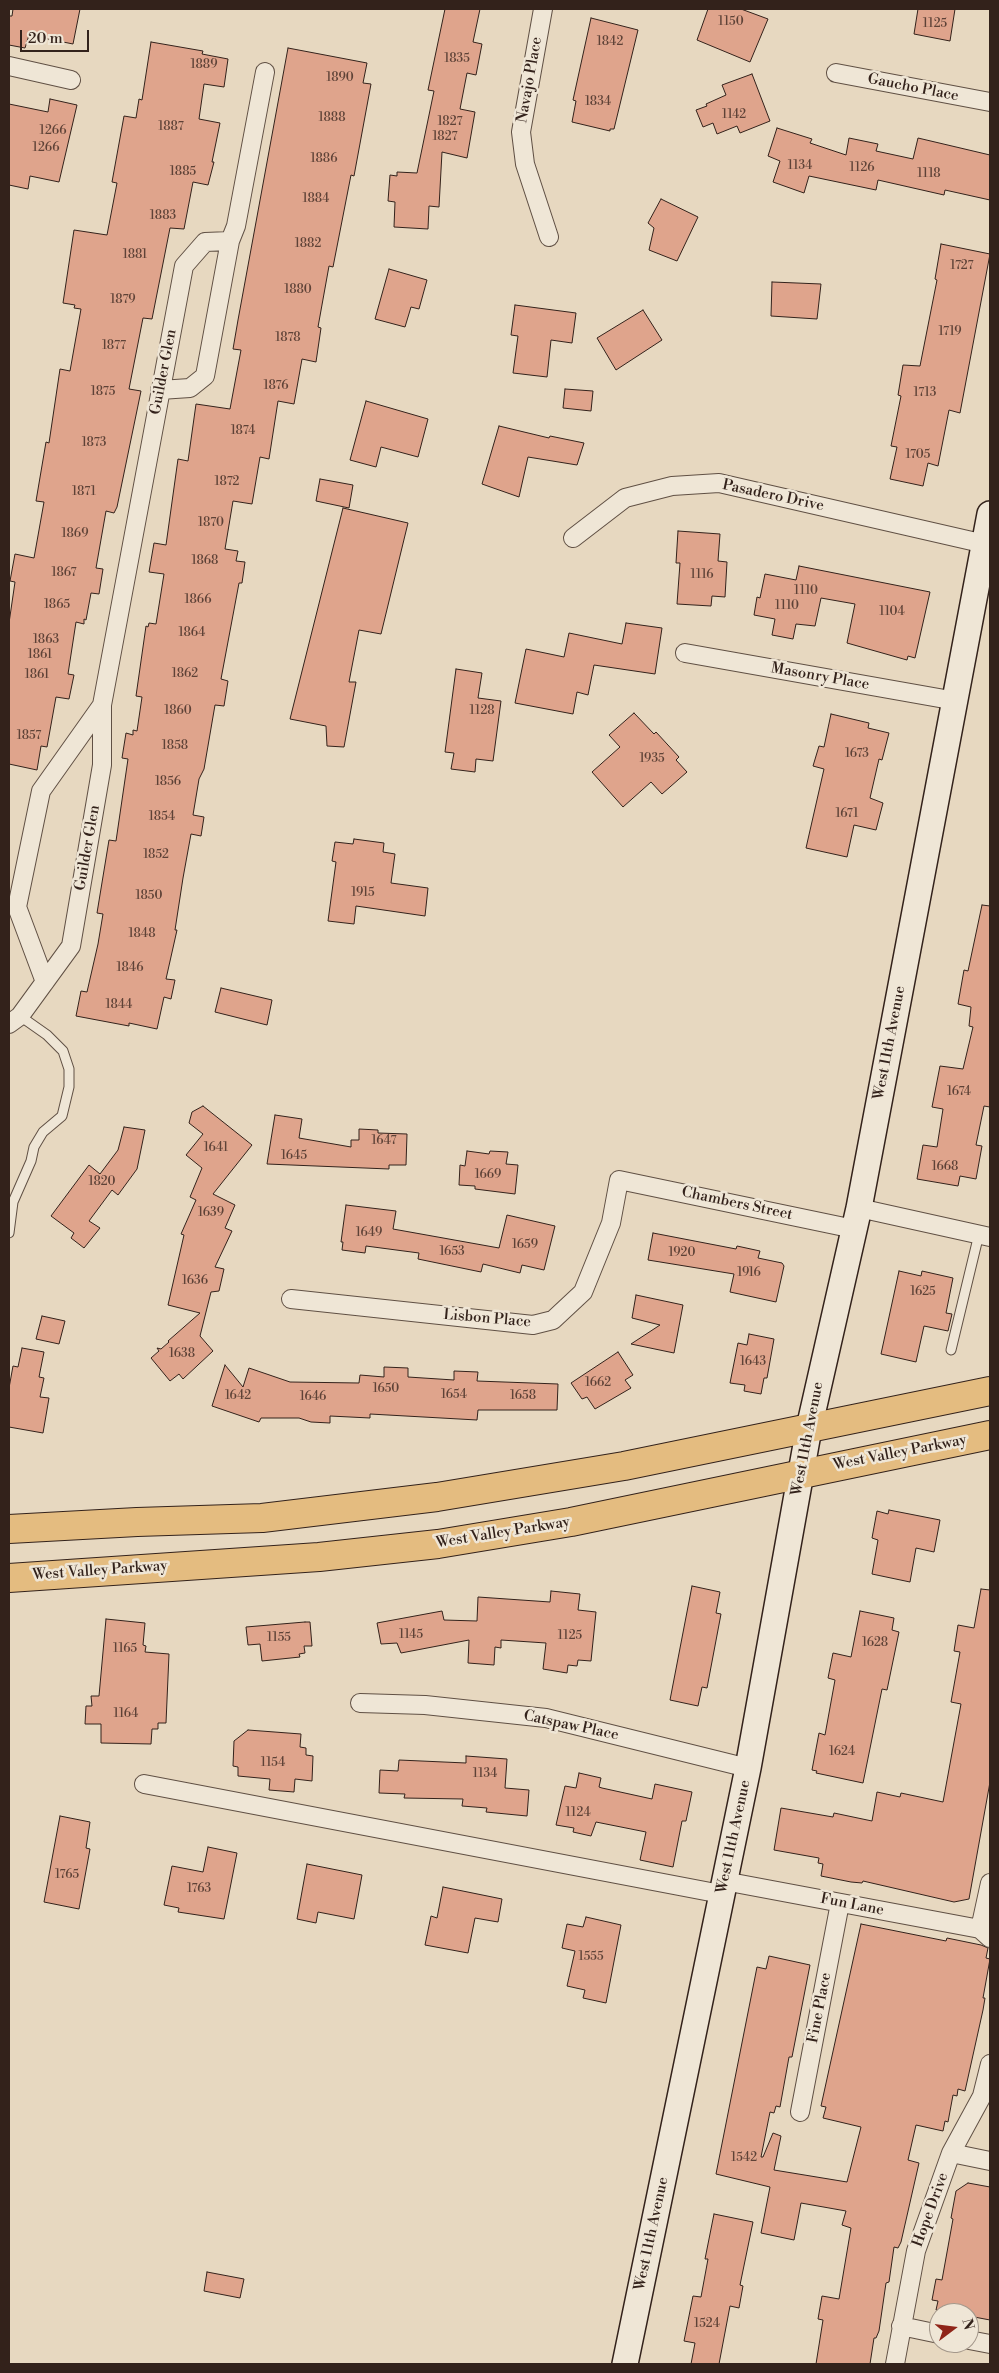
<!DOCTYPE html>
<style>
body{margin:0}
#map{position:relative;width:999px;height:2373px;overflow:hidden;background:#e7d8c0;font-family:"Libre Bodoni",serif}
canvas{display:block}
.frame{position:absolute;inset:0;border:10px solid #33221b;pointer-events:none}
.north{position:absolute;left:929px;top:2303px;width:50px;height:50px;box-sizing:border-box;background:#efe6d6;border:1px solid #a4988b;border-radius:50%;rotate:75deg;font-size:14px;font-weight:700;line-height:20px;text-align:center;color:#33221b}
.north::after{content:'';display:block;margin:auto;width:18px;height:22px;background:#8f2418;clip-path:polygon(50% 0,100% 100%,50% 72%,0 100%)}
.scale{position:absolute;left:20px;top:30px;width:69px;height:22px;box-sizing:border-box;border:2px solid #33221b;border-top:0;padding-left:6px;font-size:15px;line-height:18px;white-space:nowrap;color:#33221b;-webkit-text-stroke:4px #efe6d6;paint-order:stroke}
</style>
<div id="map">
<canvas width="999" height="2373"></canvas>
<div class="frame"></div>
<div class="north">N</div>
<div class="scale">20 m</div>
</div>
<script>
const ctx = document.querySelector('canvas').getContext('2d');
ctx.lineJoin = 'round';
function paint(path, color) {
  ctx.fillStyle = color;
  ctx.fill(path, 'evenodd');
}
function toPath(rows) {
  const path = new Path2D();
  for (const r of rows) {
    path.moveTo(r[0], r[1]);
    for (let i = 2; i < r.length; i += 2) path.lineTo(r[i], r[i + 1]);
  }
  return path;
}
function strokePath(path, color, width, dash) {
  ctx.strokeStyle = color;
  ctx.lineWidth = width;
  ctx.lineCap = dash ? 'butt' : 'round';
  ctx.setLineDash(dash || []);
  ctx.stroke(path);
}
function label(font, color, halo, rows, align = 'center') {
  ctx.font = font + ' "Libre Bodoni",serif';
  ctx.lineWidth = 5;
  ctx.setLineDash([]);
  ctx.textBaseline = 'middle';
  ctx.strokeStyle = halo;
  ctx.fillStyle = color;
  for (const [text, x, y, turn = 0] of rows) {
    ctx.save();
    ctx.translate(x, y);
    ctx.rotate((+turn || 0) * Math.PI / 180);
    ctx.textAlign = isNaN(turn) ? turn : align;
    if (halo) ctx.strokeText(text, 0, 0);
    ctx.fillText(text, 0, 0);
    ctx.restore();
  }
}
const building = toPath([
 [13,9,80,9,73,44,29,35,25,48,9,45,9,16,12,16,13,9],
 [445,9,480,9,473,42,482,44,476,75,467,73,460,109,475,112,467,158,442,152,439,207,429,206,428,229,394,227,395,202,388,201,390,175,397,176,397,172,417,173,434,91,428,90,445,9],
 [708,9,741,9,768,19,750,62,697,40,708,9],
 [918,9,955,9,950,41,914,34,918,9],
 [591,18,638,30,614,129,610,129,610,131,572,122,576,101,573,100,591,18],
 [151,42,203,51,202,54,228,59,224,87,204,84,199,119,220,123,212,162,214,162,208,185,193,182,184,229,170,228,152,319,143,318,129,389,141,391,117,507,114,513,106,511,96,568,103,569,99,594,91,593,86,620,84,619,84,624,76,622,68,674,74,675,69,699,56,697,47,747,41,746,37,770,9,764,9,623,15,582,10,581,15,554,34,558,44,502,36,501,46,442,49,443,60,369,70,371,81,309,74,308,75,305,63,303,74,230,107,235,117,183,112,182,124,116,136,118,139,99,142,100,151,42],
 [288,48,367,63,363,83,371,84,354,176,351,175,333,267,329,266,318,327,321,328,316,362,302,359,294,404,278,401,269,459,260,457,252,504,233,501,225,549,238,551,236,561,245,562,242,583,239,583,221,679,228,681,224,706,215,705,204,769,199,779,193,815,204,817,201,836,191,834,183,878,175,930,177,930,166,979,175,980,171,999,164,997,157,1029,129,1023,129,1026,76,1016,81,991,87,992,98,944,103,914,97,913,109,840,116,841,128,759,122,758,126,733,133,735,133,730,137,731,142,697,136,696,146,626,148,627,149,623,156,624,164,574,149,572,154,543,166,545,178,459,188,461,196,404,230,409,241,350,233,349,238,320,288,48],
 [752,74,770,121,740,133,737,126,717,134,713,123,703,127,696,110,707,106,706,104,726,95,722,85,752,74],
 [50,99,77,105,59,182,30,176,28,189,9,185,9,104,48,112,50,99],
 [777,128,812,139,810,143,846,155,849,138,878,144,876,151,913,159,918,138,990,155,990,200,945,190,944,195,878,180,876,190,809,176,804,193,773,182,780,161,768,156,777,128],
 [661,199,698,217,677,261,649,250,654,228,648,223,661,199],
 [941,244,990,254,960,413,949,410,938,466,928,463,923,486,890,479,897,447,891,446,901,396,898,395,903,365,920,366,937,280,935,279,941,244],
 [389,269,427,280,419,309,411,307,405,327,375,319,389,269],
 [772,282,821,284,817,319,771,316,772,282],
 [515,305,576,313,572,343,551,340,547,377,513,373,518,336,511,335,515,305],
 [643,310,662,340,616,370,597,338,643,310],
 [565,389,593,391,591,411,563,408,565,389],
 [366,401,428,419,418,457,381,447,376,467,350,460,366,401],
 [499,426,549,438,550,436,584,443,577,465,528,457,519,497,482,484,499,426],
 [320,479,353,485,349,508,316,501,320,479],
 [343,508,408,523,381,634,359,630,349,682,356,682,344,747,327,746,326,726,290,719,343,508],
 [678,531,720,534,718,561,727,562,725,597,712,596,711,606,677,604,680,563,676,563,678,531],
 [799,566,930,592,915,658,908,656,907,660,847,643,855,604,821,598,815,626,796,624,793,639,772,635,775,619,754,615,757,597,760,598,765,574,796,580,799,566],
 [626,623,662,628,655,674,594,665,588,695,577,692,573,714,515,703,526,649,564,657,569,633,622,644,626,623],
 [456,669,482,673,478,698,501,701,493,761,476,759,475,772,451,769,454,753,445,752,456,669],
 [634,713,654,734,656,732,679,757,676,760,687,772,662,794,651,782,623,807,592,772,620,747,609,735,634,713],
 [831,714,869,723,868,728,889,733,882,760,879,759,870,798,883,803,876,830,854,825,847,857,806,848,824,769,813,766,819,746,824,747,831,714],
 [354,839,384,843,383,852,395,854,391,883,428,888,425,916,356,906,354,924,328,921,336,862,332,861,335,842,353,844,354,839],
 [982,905,990,906,990,1107,984,1106,976,1145,982,1146,976,1179,960,1176,958,1186,917,1179,923,1145,937,1147,943,1109,932,1107,940,1066,963,1069,973,1027,969,1026,971,1007,958,1004,964,970,968,971,982,905],
 [221,988,272,1000,267,1025,215,1012,221,988],
 [203,1106,252,1145,213,1194,235,1205,225,1228,232,1231,215,1267,224,1269,219,1291,211,1292,200,1336,213,1351,183,1379,179,1374,170,1381,151,1358,159,1351,157,1348,161,1349,169,1342,168,1341,200,1313,168,1305,184,1235,181,1234,196,1200,190,1197,202,1168,186,1155,203,1134,189,1123,192,1112,203,1106],
 [275,1115,302,1119,299,1138,351,1147,351,1140,359,1140,359,1129,378,1130,378,1133,407,1134,406,1165,389,1165,389,1169,267,1164,275,1115],
 [124,1127,145,1130,137,1169,118,1195,112,1190,89,1221,100,1228,84,1248,71,1238,74,1233,51,1216,89,1165,100,1174,118,1150,124,1127],
 [467,1151,489,1154,490,1151,508,1152,506,1164,518,1165,515,1194,475,1189,475,1186,459,1185,460,1165,465,1166,467,1151],
 [346,1205,396,1211,393,1229,499,1248,507,1215,555,1226,544,1270,522,1265,520,1273,483,1264,481,1272,418,1259,419,1253,366,1246,365,1253,342,1250,343,1242,341,1242,346,1205],
 [653,1233,736,1249,737,1246,760,1251,758,1258,782,1263,784,1266,776,1302,730,1292,734,1274,648,1260,653,1233],
 [899,1271,921,1276,922,1271,953,1278,946,1313,952,1314,948,1331,924,1326,916,1362,881,1354,899,1271],
 [636,1295,683,1305,674,1353,631,1344,660,1325,632,1318,636,1295],
 [42,1316,65,1321,59,1344,36,1339,42,1316],
 [749,1334,774,1339,767,1378,764,1378,761,1394,744,1391,745,1385,730,1383,738,1343,747,1345,749,1334],
 [22,1348,44,1352,39,1377,44,1378,40,1397,49,1398,43,1433,9,1427,9,1388,13,1366,18,1367,22,1348],
 [618,1352,633,1375,625,1380,631,1388,595,1409,587,1397,582,1399,571,1383,618,1352],
 [225,1365,243,1387,249,1368,290,1382,359,1383,360,1375,384,1377,384,1367,408,1368,408,1377,454,1380,454,1371,478,1372,477,1381,558,1384,557,1410,478,1410,477,1420,370,1414,370,1418,330,1416,330,1423,311,1422,299,1418,261,1418,259,1422,212,1406,225,1365],
 [889,1510,940,1520,934,1552,916,1548,910,1582,872,1574,878,1540,872,1538,877,1511,888,1514,889,1510],
 [692,1586,720,1592,716,1613,721,1614,707,1688,702,1687,698,1706,670,1700,692,1586],
 [981,1589,990,1590,990,1782,969,1899,954,1902,863,1881,862,1883,851,1882,821,1876,823,1864,818,1863,819,1858,774,1850,781,1808,833,1817,834,1813,872,1821,877,1792,900,1797,901,1793,943,1802,961,1704,951,1702,960,1652,954,1651,958,1625,974,1628,981,1589],
 [551,1591,580,1594,578,1610,596,1612,591,1661,578,1660,577,1666,568,1665,567,1673,543,1669,546,1643,501,1640,501,1648,495,1647,494,1665,468,1663,469,1640,401,1653,397,1643,381,1644,377,1623,442,1611,444,1620,477,1621,478,1597,550,1602,551,1591],
 [860,1611,894,1618,892,1630,899,1632,887,1690,882,1689,863,1783,816,1773,817,1771,812,1770,819,1733,825,1735,835,1680,828,1678,833,1653,851,1657,860,1611],
 [106,1619,145,1623,143,1645,146,1646,145,1652,169,1654,166,1723,158,1723,158,1729,152,1729,151,1744,101,1743,101,1724,85,1724,86,1706,92,1706,91,1696,99,1696,106,1619],
 [305,1622,310,1622,312,1646,304,1646,305,1653,299,1654,300,1657,262,1661,260,1644,248,1645,246,1627,305,1622],
 [248,1730,301,1734,300,1747,306,1748,306,1755,313,1756,312,1781,295,1779,294,1792,269,1790,270,1779,238,1776,238,1767,233,1766,234,1741,248,1730],
 [466,1756,507,1759,505,1788,529,1790,527,1816,486,1812,487,1808,462,1806,463,1799,404,1798,405,1794,379,1793,380,1770,398,1771,399,1760,466,1763,466,1756],
 [579,1773,601,1778,599,1787,602,1788,652,1799,655,1784,692,1792,686,1821,682,1821,673,1867,640,1860,646,1832,596,1822,591,1836,573,1832,574,1828,556,1825,565,1786,576,1788,579,1773],
 [60,1816,90,1822,86,1848,90,1849,79,1909,44,1902,60,1816],
 [208,1847,237,1853,224,1919,178,1912,179,1908,164,1905,172,1866,203,1872,208,1847],
 [307,1864,362,1875,354,1919,318,1912,316,1923,297,1919,307,1864],
 [443,1887,502,1899,498,1922,475,1918,468,1953,425,1945,431,1916,437,1918,443,1887],
 [586,1917,621,1925,606,2003,583,1998,585,1990,567,1986,575,1951,562,1948,567,1924,583,1927,586,1917],
 [861,1924,946,1941,947,1938,981,1945,988,1948,986,1958,990,1959,983,1998,985,1998,983,2010,965,2091,958,2089,957,2096,953,2095,948,2122,945,2121,943,2131,916,2125,908,2160,919,2163,901,2242,898,2248,894,2247,889,2282,886,2283,879,2331,876,2338,874,2338,870,2364,816,2364,823,2320,818,2319,822,2296,839,2299,851,2228,842,2225,846,2211,801,2203,794,2240,761,2233,770,2187,716,2174,757,1967,766,1969,769,1956,810,1965,792,2057,789,2057,780,2107,776,2106,774,2113,770,2112,761,2157,763,2157,773,2133,781,2136,774,2170,847,2182,861,2127,823,2118,826,2107,821,2106,861,1924],
 [968,2183,990,2187,990,2320,969,2316,969,2313,936,2310,938,2301,932,2300,936,2279,942,2280,953,2219,951,2218,956,2191,968,2183],
 [714,2214,753,2222,740,2285,743,2286,739,2308,730,2306,719,2364,691,2364,695,2343,684,2341,693,2296,701,2297,708,2259,705,2259,714,2214],
 [207,2272,244,2279,240,2298,204,2291,207,2272]
]);
const lane = toPath([
 [9,1233,13,1202,31,1161,34,1147,43,1132,62,1116,69,1087,69,1069,63,1051,47,1035,20,1016],
 [951,1350,979,1234]
]);
const street = toPath([
 [543,9,521,132,525,164,549,237],
 [9,66,71,80],
 [836,73,990,102],
 [160,390,190,388,205,376,230,241],
 [573,538,625,498,672,486,719,483,985,544],
 [685,653,956,701],
 [45,982,17,907,41,791,102,705],
 [9,1024,20,1016,71,946,102,765,102,705,184,266,205,242,230,241,236,226,265,72],
 [859,1208,990,1237],
 [291,1299,533,1325,553,1320,583,1292,611,1223,619,1180,854,1229],
 [360,1703,425,1705,546,1718,748,1768],
 [144,1784,721,1894],
 [724,1881,980,1929],
 [990,1883,980,1929,990,1938],
 [800,2112,840,1903],
 [951,2153,990,2161],
 [901,2326,939,2334],
 [969,2340,990,2344],
 [895,2364,916,2251,951,2153,982,2096,990,2064]
]);
const secondary = toPath([
 [625,2364,748,1768,809,1428,859,1208,990,514]
]);
const primary = toPath([
 [9,1529,137,1522,262,1518,437,1497,624,1466,990,1391],
 [9,1578,319,1557,438,1544,571,1522,990,1435]
]);
const numberNames = [
 ["1150",731,22],
 ["1125",935,24],
 ["1842",610,42],
 ["1835",457,59],
 ["1889",204,65],
 ["1890",340,78],
 ["1834",598,102],
 ["1142",734,115],
 ["1888",332,118],
 ["1827",450,122],
 ["1887",171,127],
 ["1266",53,131],
 ["1827",445,137],
 ["1266",46,148],
 ["1886",324,159],
 ["1134",800,166],
 ["1126",862,168],
 ["1885",183,172],
 ["1118",929,174],
 ["1884",316,199],
 ["1883",163,216],
 ["1882",308,244],
 ["1881",135,255],
 ["1727",962,266],
 ["1880",298,290],
 ["1879",123,300],
 ["1719",950,332],
 ["1878",288,338],
 ["1877",114,346],
 ["1876",276,386],
 ["1875",103,392],
 ["1713",925,393],
 ["1874",243,431],
 ["1873",94,443],
 ["1705",918,455],
 ["1872",227,482],
 ["1871",84,492],
 ["1870",211,523],
 ["1869",75,534],
 ["1868",205,561],
 ["1867",64,573],
 ["1116",702,575],
 ["1110",806,591],
 ["1866",198,600],
 ["1865",57,605],
 ["1110",787,606],
 ["1104",892,612],
 ["1864",192,633],
 ["1863",46,640],
 ["1861",40,655],
 ["1862",185,674],
 ["1861",37,675],
 ["1860",178,711],
 ["1128",482,711],
 ["1857",29,736],
 ["1858",175,746],
 ["1673",857,754],
 ["1935",652,759],
 ["1856",168,782],
 ["1671",847,814],
 ["1854",162,817],
 ["1852",156,855],
 ["1915",363,893],
 ["1850",149,896],
 ["1848",142,934],
 ["1846",130,968],
 ["1844",119,1005],
 ["1674",959,1092],
 ["1647",384,1141],
 ["1641",216,1148],
 ["1645",294,1156],
 ["1668",945,1167],
 ["1669",488,1175],
 ["1820",102,1182],
 ["1639",211,1213],
 ["1649",369,1233],
 ["1659",525,1245],
 ["1653",452,1252],
 ["1920",682,1253],
 ["1916",749,1273],
 ["1636",195,1281],
 ["1625",923,1292],
 ["1638",182,1354],
 ["1643",753,1362],
 ["1662",598,1383],
 ["1650",386,1389],
 ["1654",454,1395],
 ["1642",238,1396],
 ["1658",523,1396],
 ["1646",313,1397],
 ["1145",411,1635],
 ["1125",570,1636],
 ["1155",279,1638],
 ["1628",875,1643],
 ["1165",125,1649],
 ["1164",126,1714],
 ["1624",842,1752],
 ["1154",273,1763],
 ["1134",485,1774],
 ["1124",578,1813],
 ["1765",67,1875],
 ["1763",199,1889],
 ["1555",591,1957],
 ["1542",744,2158],
 ["1524",707,2324]
];
const streetNames = [
 ["Navajo Place",530,80,-80],
 ["Gaucho Place",913,88,11],
 ["Guilder Glen",164,372,-79],
 ["Pasadero Drive",773,496,12],
 ["Masonry Place",820,677,10],
 ["Guilder Glen",88,848,-80],
 ["West 11th Avenue",890,1043,-79],
 ["Chambers Street",737,1204,12],
 ["Lisbon Place",487,1319,5],
 ["West 11th Avenue",808,1439,-79],
 ["West Valley Parkway",900,1453,-11],
 ["West Valley Parkway",503,1533,-9],
 ["West Valley Parkway",100,1571,-4],
 ["Catspaw Place",571,1726,12],
 ["West 11th Avenue",734,1837,-78],
 ["Fun Lane",852,1905,11],
 ["Fine Place",820,2008,-79],
 ["Hope Drive",931,2210,-70],
 ["West 11th Avenue",652,2234,-78]
];
paint(building, '#dfa48c');
strokePath(building, '#33221b', 1);
strokePath(lane, '#605044', 11);
strokePath(street, '#605044', 20);
strokePath(secondary, '#33221b', 28);
strokePath(primary, '#33221b', 30);
strokePath(lane, '#efe6d6', 9);
strokePath(street, '#efe6d6', 18);
strokePath(secondary, '#efe6d6', 25);
strokePath(primary, '#e4bc80', 28);
label('12px', '#5e4237', null, numberNames);
label('15px', '#33221b', '#efe6d6', streetNames);
</script>
